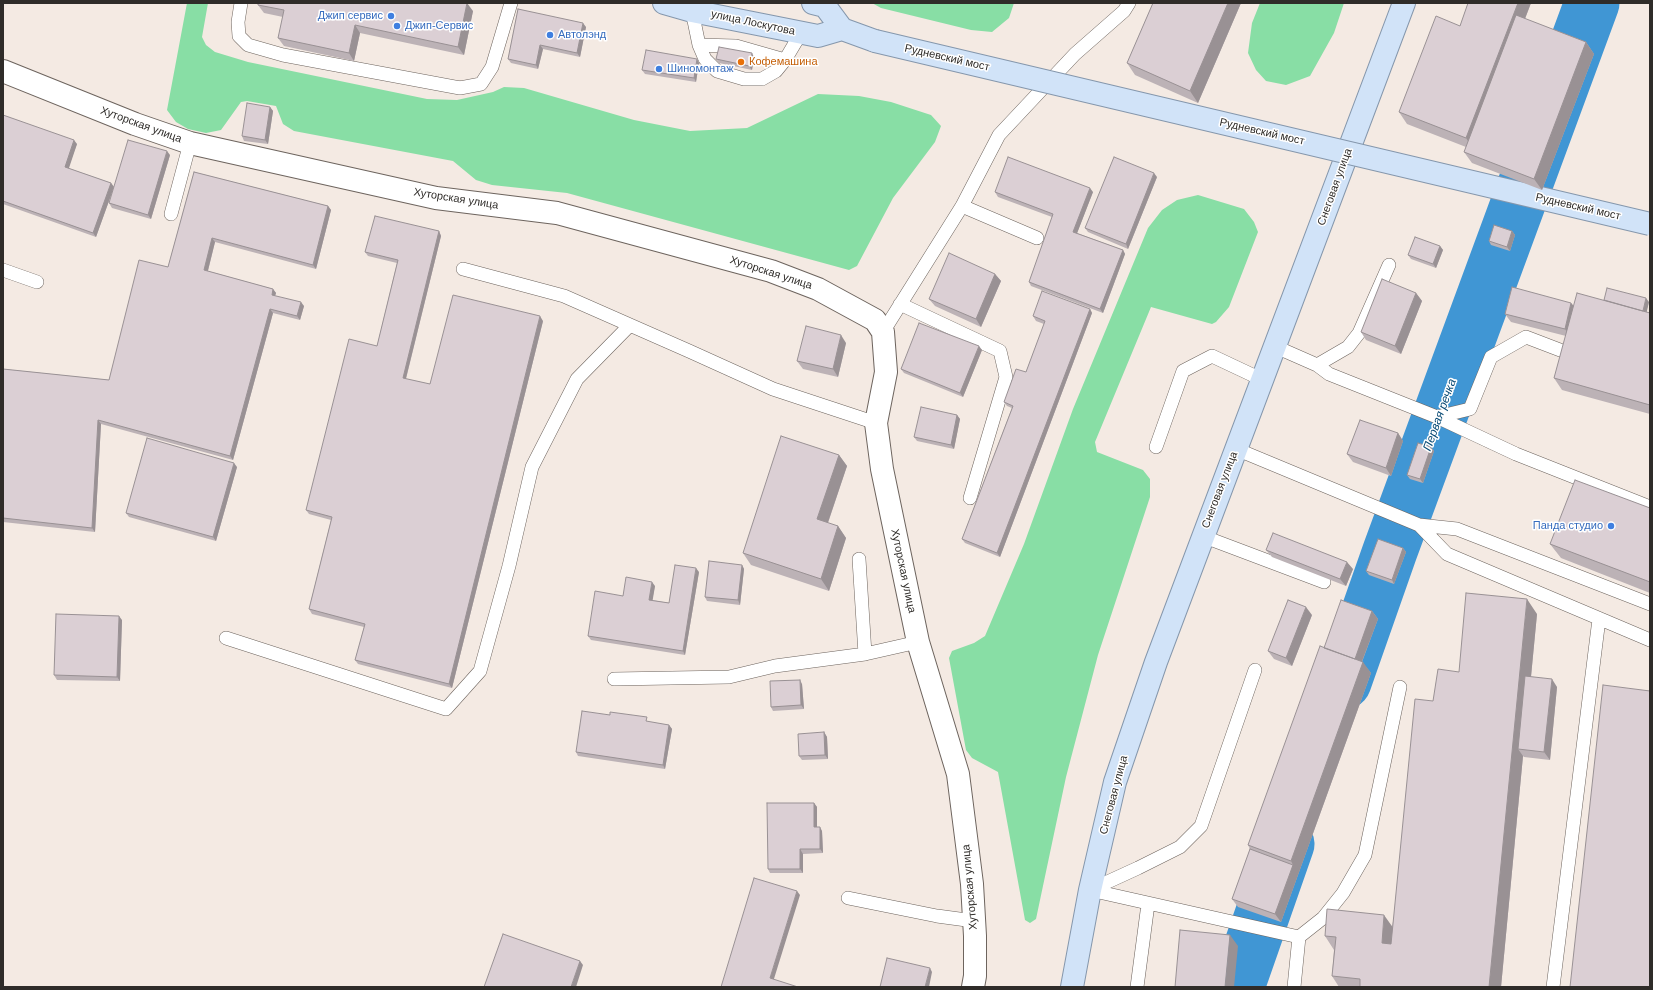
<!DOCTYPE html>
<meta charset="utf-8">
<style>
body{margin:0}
#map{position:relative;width:1653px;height:990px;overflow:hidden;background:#f4eae3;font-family:Arial,sans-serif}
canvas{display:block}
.frame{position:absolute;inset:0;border:4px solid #2f2c29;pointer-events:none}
</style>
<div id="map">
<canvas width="1653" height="990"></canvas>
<div class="frame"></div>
</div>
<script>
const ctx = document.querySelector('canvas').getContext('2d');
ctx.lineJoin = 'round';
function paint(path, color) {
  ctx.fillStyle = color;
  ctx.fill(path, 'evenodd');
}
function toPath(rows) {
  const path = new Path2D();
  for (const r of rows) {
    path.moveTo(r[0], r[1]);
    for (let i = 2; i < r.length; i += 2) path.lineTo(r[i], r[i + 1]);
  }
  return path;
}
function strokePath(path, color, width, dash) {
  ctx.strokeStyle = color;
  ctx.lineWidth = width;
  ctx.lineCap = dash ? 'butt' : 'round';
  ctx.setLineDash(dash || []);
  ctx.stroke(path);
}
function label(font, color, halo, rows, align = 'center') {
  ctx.font = font + ' Arial,sans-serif';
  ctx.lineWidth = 3;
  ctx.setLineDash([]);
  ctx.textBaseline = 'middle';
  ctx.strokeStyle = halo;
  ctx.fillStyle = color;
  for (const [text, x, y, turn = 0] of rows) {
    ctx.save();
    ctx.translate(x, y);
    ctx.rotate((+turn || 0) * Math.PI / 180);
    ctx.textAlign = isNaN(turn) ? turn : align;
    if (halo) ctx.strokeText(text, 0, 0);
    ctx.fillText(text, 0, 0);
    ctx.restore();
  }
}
const green = toPath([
 [187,3,208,3,202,37,206,45,215,52,248,62,427,99,457,100,493,92,504,87,524,88,634,120,690,131,747,128,818,94,859,96,891,102,931,115,941,126,935,142,893,198,857,266,849,270,567,193,492,185,476,180,453,161,294,131,283,124,276,106,247,101,241,102,221,130,206,133,188,129,176,122,167,110],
 [872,3,1014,3,1009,18,992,32,971,30,881,8],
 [1260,3,1344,3,1334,33,1310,76,1286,85,1266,81,1256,70,1248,53,1252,23],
 [1198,195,1244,209,1254,222,1258,232,1229,307,1216,322,1212,324,1151,307,1095,442,1097,452,1143,470,1150,479,1150,497,1098,655,1066,777,1036,919,1030,923,1025,920,998,772,972,758,966,750,949,658,952,651,974,643,985,636,1024,544,1073,409,1148,228,1162,210,1177,200]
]);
const river = toPath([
 [1344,682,1390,551,1592,3],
 [1237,987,1287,844]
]);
const service = toPath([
 [241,3,238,22,239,36,248,45,283,55,460,88,481,84,492,67,511,3],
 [692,11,699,45,736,46,785,60,801,33],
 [699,45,705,59,717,71,744,79,762,79,776,71,785,60],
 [962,206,1037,238],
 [171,214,190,143],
 [463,269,564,296,689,351,773,389,876,423],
 [3,270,37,282],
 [900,304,1000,351,1006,377,970,498],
 [883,332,962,206,999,135,1075,54,1124,11,1129,3],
 [1276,347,1317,365,1329,374,1437,417,1516,454,1650,507],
 [1317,365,1348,347,1359,333,1389,265],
 [1437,417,1470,409,1491,357,1526,337,1560,350],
 [1156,447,1183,371,1212,356,1263,380],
 [1236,449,1419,525,1457,529,1650,604],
 [1419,525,1447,554,1650,640],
 [1202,536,1324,582],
 [859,559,865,654],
 [226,638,446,709,480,671,509,566,532,467,577,379,630,325],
 [614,679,729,677,775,666,865,654,918,642],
 [1090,890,1299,937,1323,918,1343,893,1365,855,1400,687],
 [1090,890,1138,868,1180,847,1201,826,1255,670],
 [848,898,937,916,974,921],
 [1137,987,1148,904],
 [1294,987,1299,937],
 [1553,987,1599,619]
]);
const minor = toPath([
 [3,71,135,124,190,143,436,198,557,213,771,271,818,289,875,320,883,332,886,372,876,423,882,469,918,642,958,774,972,884,975,936,975,976,973,987]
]);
const primary = toPath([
 [664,3,692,11,818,36,842,29],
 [813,3,825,6,842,29,875,41],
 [1072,987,1090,890,1115,782,1156,662,1404,3]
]);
const primaryBridge = toPath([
 [875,41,1650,224]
]);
const wall = toPath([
 [1153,3,1241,3,1198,103,1135,75,1127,63],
 [1468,3,1531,3,1525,19,1586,42,1594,54,1542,190,1472,163,1464,152,1466,147,1407,124,1399,112,1460,26],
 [258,5,473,11,464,55,360,33,354,61,284,46,278,38,283,17,264,13],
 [518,9,586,27,580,57,543,49,538,69,511,63,508,59],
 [754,57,752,70,719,63,716,59],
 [697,59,699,63,696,82,645,74,642,70],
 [270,107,273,111,268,144,244,141,242,136],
 [3,115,77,144,68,168,111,183,114,187,96,237,3,204],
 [170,155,151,219,112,208,109,203],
 [194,172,328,206,331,210,316,269,215,242,208,271,273,289,276,293,275,296,304,306,300,320,273,313,233,460,101,424,95,532,3,522,3,369,109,380,168,267],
 [1157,177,1128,249,1088,232,1085,228],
 [995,192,1093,192,1077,233,1123,250,1125,254,1103,313,1031,286,1029,282,1052,217,998,197],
 [439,231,441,236,406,379,430,384,543,321,452,688,358,664,355,660,364,627,312,614,309,609,331,520,309,514,306,510,377,346,397,263,368,256,365,252],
 [1512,231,1515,235,1510,251,1491,245,1489,241],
 [1440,246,1443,250,1436,268,1411,259,1408,255],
 [995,274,1001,281,981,327,935,306,929,299],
 [1416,293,1422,301,1401,354,1366,340,1361,332],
 [1604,300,1649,302,1646,312,1650,313,1650,414,1562,390,1554,378,1566,336,1511,322,1505,314,1571,303,1574,306],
 [1090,309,1092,313,1000,557,965,543,962,539,1012,408,1007,406,1004,402,1026,372,1044,324,1036,321,1033,316],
 [846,343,838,377,803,369,797,361],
 [982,350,963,397,904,373,901,369],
 [957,415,960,419,954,449,917,441,914,437],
 [1398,433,1403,441,1391,476,1353,462,1347,454],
 [1431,447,1434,451,1423,483,1410,479,1407,475],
 [839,455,847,466,828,523,838,526,846,538,829,591,751,565,743,553],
 [237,467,216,541,129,517,126,513],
 [1650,508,1650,593,1561,558,1550,544],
 [1403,548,1406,552,1394,584,1369,575,1366,571],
 [1266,550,1353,569,1346,586,1272,557],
 [742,565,744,569,740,605,707,601,705,597],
 [699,572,685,655,591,640,588,636,623,596,655,586,652,600,669,603],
 [1372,611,1378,619,1362,662,1371,673,1281,922,1238,907,1232,899,1250,849,1248,845,1324,648],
 [1537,614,1531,677,1557,687,1550,760,1524,757,1523,756,1501,987,1339,987,1332,976,1334,950,1325,936,1392,927,1433,701,1459,672],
 [1312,615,1292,666,1274,659,1268,651],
 [122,620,120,681,57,680,54,675],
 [802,684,804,709,773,711,771,707],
 [650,722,669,725,672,729,665,769,578,756,576,752],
 [824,732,827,737,828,759,802,760,799,756],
 [814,803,817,807,817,827,822,831,823,853,803,854,803,873,770,873,768,869]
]);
const shadedWall = toPath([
 [467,3,473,11,464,55,458,47],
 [1228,3,1241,3,1198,103,1190,91],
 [1518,3,1531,3,1474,150,1466,138],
 [583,23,586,27,580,57,577,53],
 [355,25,360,33,354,61,349,53],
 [1586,42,1594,54,1542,190,1534,179],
 [540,45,543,49,538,69,536,65],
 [752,53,754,57,752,70,749,66],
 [697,59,699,63,696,82,694,78],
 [270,107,273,111,268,144,265,140],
 [74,140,77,144,68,171,65,167],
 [167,151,170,155,151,219,148,215],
 [1154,173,1157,177,1128,249,1126,244],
 [111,183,114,187,96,237,93,233],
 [1090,188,1093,192,1076,236,1073,232],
 [328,206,331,210,316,269,313,265],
 [439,231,441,236,405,382,403,378],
 [1512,231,1515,235,1510,251,1507,247],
 [212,238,215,242,207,274,204,270],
 [1440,246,1443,250,1436,268,1433,264],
 [1123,250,1125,254,1103,313,1100,309],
 [995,274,1001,281,981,327,976,319],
 [273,289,276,293,274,299,272,295],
 [1416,293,1422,301,1401,354,1395,346],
 [1646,298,1649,302,1646,315,1643,311],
 [301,302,304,306,300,320,297,316],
 [1571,303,1577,310,1570,337,1565,329],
 [270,309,273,313,233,460,230,456],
 [1090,309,1092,313,1000,557,997,553],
 [540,316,543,321,452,688,449,684],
 [841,335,846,343,838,377,833,369],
 [979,346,982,350,963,397,960,393],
 [957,415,960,419,954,449,951,445],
 [98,420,101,424,95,532,92,528],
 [1398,433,1403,441,1391,476,1386,468],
 [1431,447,1434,451,1423,483,1420,479],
 [839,455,847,466,825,531,817,519],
 [234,463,237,467,216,541,213,537],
 [838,526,846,538,829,591,821,579],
 [1403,548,1406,552,1394,584,1392,580],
 [1347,562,1353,569,1346,586,1340,579],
 [742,565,744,569,740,605,738,600],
 [696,568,699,572,685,655,683,651],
 [652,582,655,586,652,604,649,600],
 [1527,599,1537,614,1524,749,1518,749,1523,756,1501,987,1489,987],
 [1306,607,1312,615,1292,666,1286,658],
 [1372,611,1378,619,1359,669,1354,661],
 [119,616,122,620,120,681,117,677],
 [1363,662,1371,673,1281,922,1275,914,1293,865,1291,861],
 [1552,679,1557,687,1550,760,1544,752],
 [800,680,802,684,804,709,801,705],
 [669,725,672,729,665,769,663,765],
 [824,732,827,737,828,759,825,755],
 [814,803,817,807,817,831,814,827],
 [820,827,822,831,823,853,820,849],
 [800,849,803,854,803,873,800,869],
 [797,891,800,895,773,982,770,978],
 [1384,915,1394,929,1392,958,1382,943],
 [1230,935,1238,946,1234,987,1225,987],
 [580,961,583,965,576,987,571,987],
 [930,968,932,972,929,987,925,987]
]);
const building = toPath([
 [258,3,467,3,458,47,355,25,349,53,278,38,284,10,258,5,258,3],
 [1153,3,1228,3,1190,91,1127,63,1153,3],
 [1468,3,1518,3,1466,138,1399,112,1436,16,1460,26,1468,3],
 [518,9,583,23,577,53,540,45,536,65,508,59,518,9],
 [1516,15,1586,42,1534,179,1464,152,1516,15],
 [719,47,752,53,749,66,716,59,719,47],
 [646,50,697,59,694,78,642,70,646,50],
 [247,103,270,107,265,140,242,136,247,103],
 [3,115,74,140,65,167,111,183,93,233,3,201,3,115],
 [128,140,167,151,148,215,109,203,128,140],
 [1008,157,1090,188,1073,232,1123,250,1100,309,1029,282,1053,214,995,192,1008,157],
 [1114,157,1154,173,1126,244,1085,228,1114,157],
 [194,172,328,206,313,265,212,238,204,270,273,289,272,295,301,302,297,316,270,309,230,456,98,420,92,528,3,518,3,369,109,380,139,260,168,267,194,172],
 [375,216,439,231,403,378,430,384,453,295,540,316,449,684,355,660,365,624,309,609,332,517,306,510,349,339,377,346,398,260,365,252,375,216],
 [1494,225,1512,231,1507,247,1489,241,1494,225],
 [1415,237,1440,246,1433,264,1408,255,1415,237],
 [949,253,995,274,976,319,929,299,949,253],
 [1382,279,1416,293,1395,346,1361,332,1382,279],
 [1512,287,1571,303,1565,329,1505,314,1512,287],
 [1607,288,1646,298,1643,311,1604,300,1607,288],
 [1042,291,1090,309,997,553,962,539,1013,406,1004,402,1016,369,1026,372,1045,321,1033,316,1042,291],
 [1577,293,1650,313,1650,405,1554,378,1577,293],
 [919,323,979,346,960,393,901,369,919,323],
 [806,326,841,335,833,369,797,361,806,326],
 [921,407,957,415,951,445,914,437,921,407],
 [1360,420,1398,433,1386,468,1347,454,1360,420],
 [781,436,839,455,817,519,838,526,821,579,743,553,781,436],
 [147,438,234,463,213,537,126,513,147,438],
 [1418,443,1431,447,1420,479,1407,475,1418,443],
 [1575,480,1650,508,1650,582,1550,544,1575,480],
 [1273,533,1347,562,1340,579,1266,550,1273,533],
 [1378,539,1403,548,1392,580,1366,571,1378,539],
 [709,561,742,565,738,600,705,597,709,561],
 [675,565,696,568,683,651,588,636,595,591,623,596,626,577,652,582,649,600,669,603,675,565],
 [1466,593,1527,599,1489,987,1360,987,1360,979,1332,976,1336,937,1325,936,1327,909,1384,915,1382,943,1391,944,1415,699,1433,701,1438,669,1459,672,1466,593],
 [1288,600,1306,607,1286,658,1268,651,1288,600],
 [1341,600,1372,611,1355,659,1324,648,1341,600],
 [56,614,119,616,117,677,54,675,56,614],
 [1320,646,1363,662,1291,861,1248,845,1320,646],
 [1525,676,1552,679,1544,752,1518,749,1525,676],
 [800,680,801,705,771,707,770,681,800,680],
 [1603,685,1650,691,1650,987,1570,987,1603,685],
 [582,711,610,715,610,712,647,717,646,721,669,725,663,765,576,752,582,711],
 [824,732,825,755,799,756,798,734,824,732],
 [767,803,814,803,814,827,820,827,820,849,800,849,800,869,768,869,767,803],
 [1250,849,1293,865,1275,914,1232,899,1250,849],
 [754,878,797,891,770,978,798,987,721,987,754,878],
 [1180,930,1230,935,1225,987,1175,987,1180,930],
 [503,934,580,961,571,987,484,987,503,934],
 [887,958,930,968,925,987,880,987,887,958]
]);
const markers = [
 [391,16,4,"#3f7fe0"],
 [397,26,4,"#3f7fe0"],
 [550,35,4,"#3f7fe0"],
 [741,62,4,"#e8710a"],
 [659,69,4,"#3f7fe0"],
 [1611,526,4,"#3f7fe0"]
];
const shopNames = [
 ["Джип сервис",383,16,"right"],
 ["Джип-Сервис",405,26],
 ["Автолэнд",558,35],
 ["Шиномонтаж",667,69],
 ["Панда студио",1603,526,"right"]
];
const streetNames = [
 ["улица Лоскутова",753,23,12],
 ["Рудневский мост",947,58,13],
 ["Хуторская улица",141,125,20],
 ["Рудневский мост",1262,132,13],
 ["Снеговая улица",1335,187,-70],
 ["Хуторская улица",456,199,9],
 ["Рудневский мост",1578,207,13],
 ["Хуторская улица",771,273,18],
 ["Снеговая улица",1220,490,-69],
 ["Хуторская улица",903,571,78],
 ["Снеговая улица",1114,795,-75],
 ["Хуторская улица",970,887,-95]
];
const foodNames = [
 ["Кофемашина",749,62]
];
const waterNames = [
 ["Первая речка",1440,415,-70]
];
paint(green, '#88dea5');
strokePath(river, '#4096d4', 55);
strokePath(service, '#6d645e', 14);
strokePath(minor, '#6d645e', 24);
strokePath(primary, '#8597ac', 24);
strokePath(service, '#fff', 13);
strokePath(minor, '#fff', 22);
strokePath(primary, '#d1e3f8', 22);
strokePath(primaryBridge, '#8597ac', 24, []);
strokePath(primaryBridge, '#d1e3f8', 22);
paint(wall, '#bcb2b6');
paint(shadedWall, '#999194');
paint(building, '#dbcfd4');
strokePath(building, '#999194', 1);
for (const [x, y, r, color] of markers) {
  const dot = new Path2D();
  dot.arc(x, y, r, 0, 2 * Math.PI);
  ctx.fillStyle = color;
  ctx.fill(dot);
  strokePath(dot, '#fff', 1.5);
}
label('11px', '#366cbe', '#fff', shopNames, 'left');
label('11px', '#2f2c29', '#fff', streetNames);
label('11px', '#c56008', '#fff', foodNames, 'left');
label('italic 12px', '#0b4c76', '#fff', waterNames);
</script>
